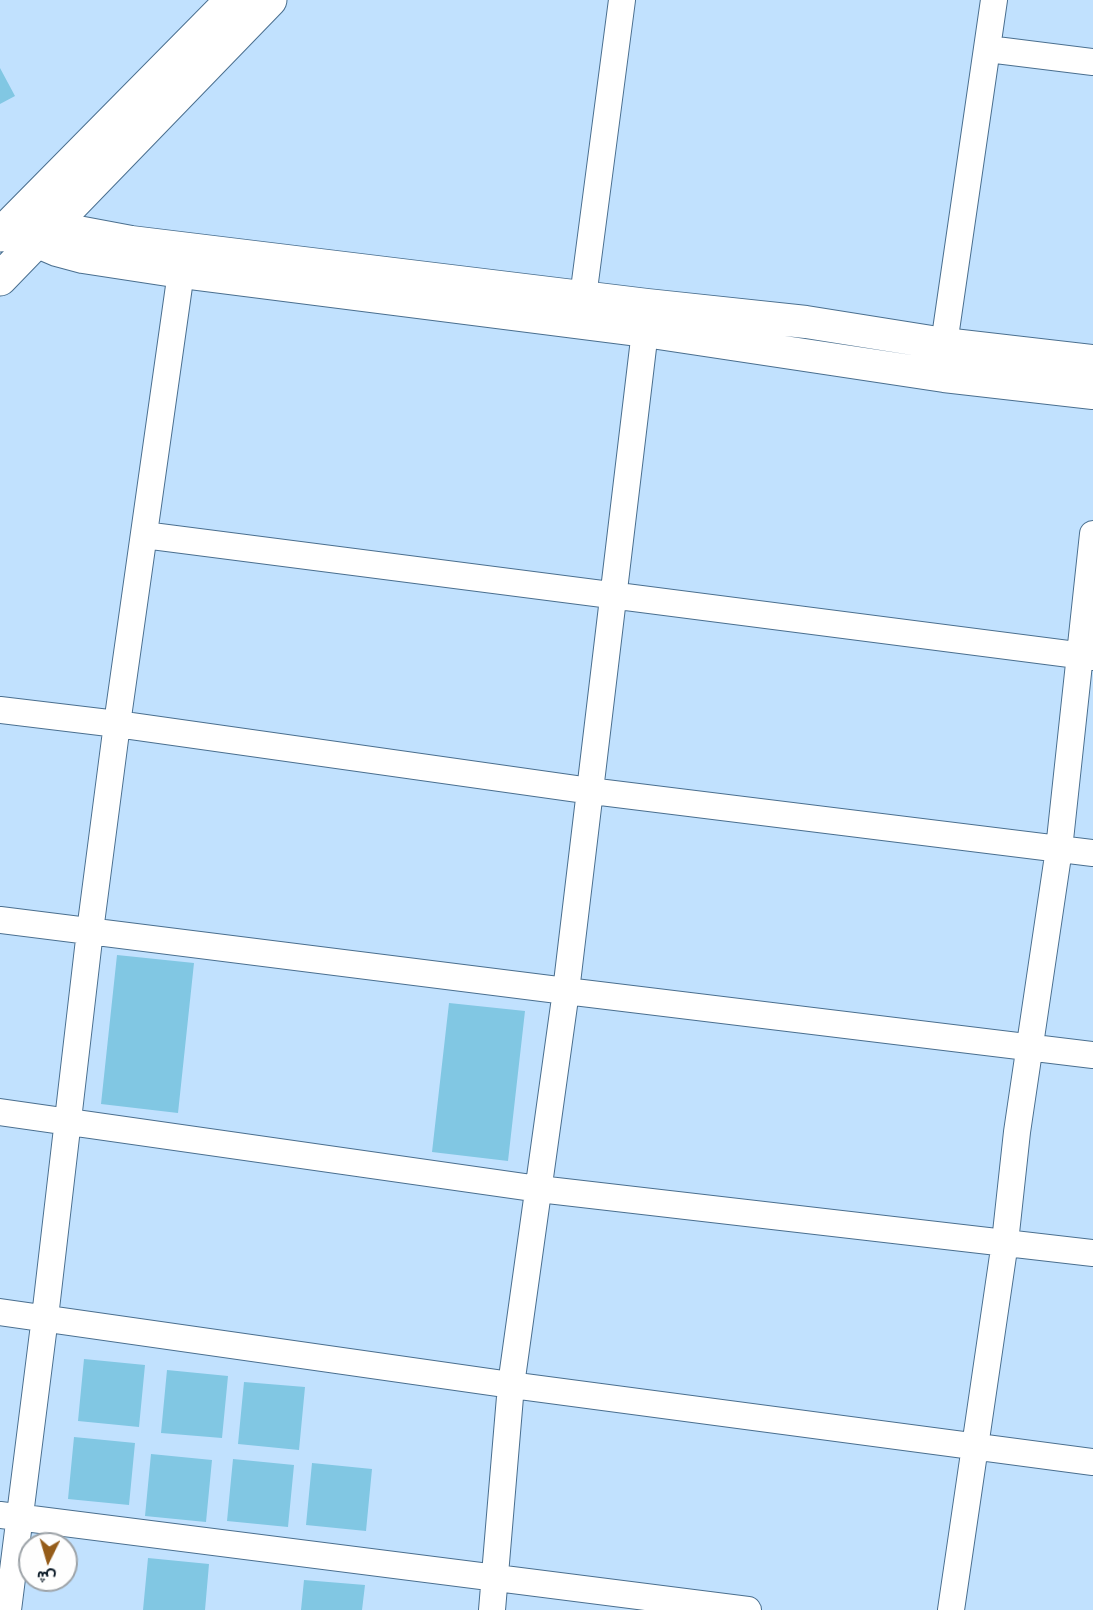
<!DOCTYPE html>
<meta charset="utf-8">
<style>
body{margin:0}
#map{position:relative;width:1093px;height:1610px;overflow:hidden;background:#c1e1fe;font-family:Commissioner,Vazirmatn,sans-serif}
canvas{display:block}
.north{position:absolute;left:18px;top:1532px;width:60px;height:60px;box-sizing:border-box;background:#fefefe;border:2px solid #9da3a8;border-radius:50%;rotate:185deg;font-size:16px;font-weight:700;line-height:24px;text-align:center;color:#0b1a27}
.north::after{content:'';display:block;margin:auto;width:21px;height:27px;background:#955c19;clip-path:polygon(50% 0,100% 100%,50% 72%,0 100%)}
</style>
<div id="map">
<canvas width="1093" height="1610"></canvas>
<div class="north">ش</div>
</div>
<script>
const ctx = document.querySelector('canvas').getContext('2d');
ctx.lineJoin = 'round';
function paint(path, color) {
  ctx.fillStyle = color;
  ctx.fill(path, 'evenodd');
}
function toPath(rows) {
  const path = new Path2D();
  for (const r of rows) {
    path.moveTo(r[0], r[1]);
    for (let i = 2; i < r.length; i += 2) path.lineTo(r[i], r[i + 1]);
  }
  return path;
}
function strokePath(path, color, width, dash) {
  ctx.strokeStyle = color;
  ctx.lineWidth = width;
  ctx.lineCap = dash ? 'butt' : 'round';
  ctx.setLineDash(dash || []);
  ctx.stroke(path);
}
const building = toPath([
 [0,68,15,96,0,104],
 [117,955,194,963,178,1113,101,1104],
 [449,1003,525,1011,508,1161,432,1152],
 [84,1359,145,1365,139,1427,78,1421],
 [167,1370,228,1376,222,1438,161,1433],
 [244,1382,305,1387,299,1450,238,1444],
 [74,1437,135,1443,129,1505,68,1499],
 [151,1454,212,1460,206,1522,145,1516],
 [233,1459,294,1465,288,1527,227,1521],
 [312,1463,372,1469,366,1531,306,1525],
 [148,1558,209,1564,205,1610,143,1610],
 [304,1580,365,1585,362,1610,301,1610]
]);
const minor = toPath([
 [988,49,1093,62],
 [583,297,622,0],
 [944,344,994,0],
 [144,535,1093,657],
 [0,710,117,724,591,791,1093,853],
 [0,920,566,991,1093,1055],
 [0,1112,539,1189,1093,1253],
 [0,1312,511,1385,1093,1462],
 [0,1515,748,1610],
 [8,1610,45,1317,90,931,117,724,181,272],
 [492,1610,511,1385,566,991,645,331],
 [951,1610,1005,1242,1017,1132,1059,849,1093,534]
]);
const tertiary = toPath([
 [35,209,52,223,67,230,131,242,647,305,806,322,944,344,1093,361],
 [18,226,36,241,57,250,83,257,181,272,645,331,944,376,1093,393]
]);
const secondary = toPath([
 [0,235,232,0],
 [0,279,270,0]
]);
paint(building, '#81c7e3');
strokePath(minor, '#4a6f8f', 28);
strokePath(tertiary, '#4a6f8f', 34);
strokePath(secondary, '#4a6f8f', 35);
strokePath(minor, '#fff', 26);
strokePath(tertiary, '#fff', 32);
strokePath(secondary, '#fff', 33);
</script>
